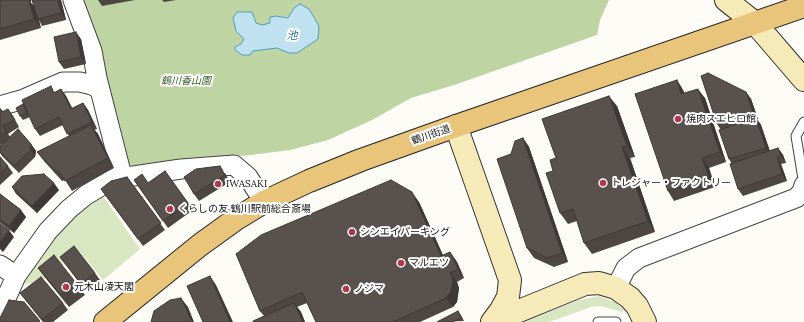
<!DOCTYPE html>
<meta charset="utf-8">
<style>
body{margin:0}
canvas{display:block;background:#fefcf6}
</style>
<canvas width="804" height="322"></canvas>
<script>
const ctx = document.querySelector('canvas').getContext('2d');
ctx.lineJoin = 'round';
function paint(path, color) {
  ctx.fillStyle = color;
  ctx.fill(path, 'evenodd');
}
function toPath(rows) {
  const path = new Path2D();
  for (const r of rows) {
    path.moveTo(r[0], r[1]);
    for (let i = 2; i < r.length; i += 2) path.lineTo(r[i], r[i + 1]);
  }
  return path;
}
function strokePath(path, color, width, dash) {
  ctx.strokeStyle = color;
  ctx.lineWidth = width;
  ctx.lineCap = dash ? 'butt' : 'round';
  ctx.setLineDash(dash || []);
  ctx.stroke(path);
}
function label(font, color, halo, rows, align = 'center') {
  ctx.font = font + ' Lora,"Noto Sans JP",serif';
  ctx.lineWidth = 4;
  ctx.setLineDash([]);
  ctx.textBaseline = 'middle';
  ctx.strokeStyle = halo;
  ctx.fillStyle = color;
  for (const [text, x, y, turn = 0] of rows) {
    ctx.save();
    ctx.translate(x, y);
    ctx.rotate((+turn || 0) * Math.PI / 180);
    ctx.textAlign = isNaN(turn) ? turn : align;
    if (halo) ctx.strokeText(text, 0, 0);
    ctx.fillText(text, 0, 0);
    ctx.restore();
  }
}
const green = toPath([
 [102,195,140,249,103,280,79,251,33,288,30,283,22,284,54,238,73,216],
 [599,296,615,302,624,310,622,312,601,306,591,307,549,322,525,322,579,300]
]);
const forest = toPath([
 [78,0,609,0,600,20,597,35,454,85,411,98,372,120,328,140,290,150,251,155,126,166]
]);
const water = toPath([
 [300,4,309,9,319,26,318,39,297,53,289,53,277,48,253,51,250,55,242,55,235,50,235,47,241,44,244,39,236,31,233,18,237,12,252,12,256,23,262,25,270,23,270,17,276,16,288,18,294,8,300,4]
]);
const lane = toPath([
 [804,185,796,136,804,122],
 [598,322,616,322]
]);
const street = toPath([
 [73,0,92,51,97,78,122,176],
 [0,106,24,99,63,82,80,82,92,85,99,89],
 [0,265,16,276],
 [616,288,626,268,639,258,796,198,802,192,804,185],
 [0,312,16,276,48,231,69,209,86,195,113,179,181,169,234,165,248,177,264,202]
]);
const secondary = toPath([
 [726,0,755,23,804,80],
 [456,126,510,280,508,297,501,310,492,322],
 [492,322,585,284,599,283,616,288,630,298,637,306,645,322]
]);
const primary = toPath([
 [105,322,200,245,236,219,264,202,309,181,361,160,456,126,804,6]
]);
const wall = toPath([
 [0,0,31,3,34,6,61,0,66,20,42,26,39,20,41,28,0,40],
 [98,0,135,0,102,6],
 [162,0,176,0,164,2],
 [81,39,86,64,64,69,59,62],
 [677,80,683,90,684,93,705,98,726,162,709,168,715,187,674,201,668,191],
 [61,89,66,96,72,108,83,103,88,110,97,129,94,130,98,134,114,168,72,191,65,180,62,181,44,161,37,152,69,136,63,125,40,136,35,129,30,117,23,120,20,116,23,104,55,92],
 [746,92,751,99,758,119,757,119,761,125,770,151,778,148,783,155,786,163,781,164,787,181,743,196,738,189,732,164,729,159,721,130,717,124],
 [617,106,635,157,630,158,655,232,592,254,584,243,577,221,568,224,560,213,553,171,556,158],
 [0,108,3,111,13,116,19,127,8,134,10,137,31,144,36,151,35,157,19,173,2,156,0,153,0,146,3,143,0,145],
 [523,138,529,147,568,262,554,267,534,258,527,248,511,154],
 [0,157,8,166,13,173,0,185],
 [165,171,193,210,168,228,134,180,148,183],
 [225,173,230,182,199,201,194,194],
 [127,177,165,230,143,246,101,189],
 [12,187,59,190,37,213,16,194],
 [0,194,26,217,14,233,0,223],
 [419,202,443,256,450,252,457,262,464,278,457,282,459,288,457,302,453,307,420,322,316,322,307,303,297,307,301,312,305,322,253,322,264,316,260,311],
 [60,257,95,273,100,280,86,291],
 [38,268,76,283,85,295,69,307,47,280],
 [20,293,63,303,68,310,53,322,43,322],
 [458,311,461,315,464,321,437,322]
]);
const shadedWall = toPath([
 [29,0,31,0,31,3,35,7,38,19,41,28,34,19],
 [58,0,61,0,66,20,61,13],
 [76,32,81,39,86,64,81,57],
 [677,80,683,90,688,103,681,94],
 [61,89,66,96,76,116,71,109],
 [698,89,705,98,726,162,720,152],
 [746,92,751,99,758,119,753,112],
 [609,96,617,106,635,157,627,146],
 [83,103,88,110,97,129,92,122],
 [756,118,761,125,771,155,766,148],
 [91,125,98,134,114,168,108,158],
 [3,126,8,134,11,139,6,132],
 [523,138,529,147,568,262,562,253],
 [31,144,36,151,35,157,31,150],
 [622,147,630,158,655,232,648,221],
 [778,148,783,155,786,163,781,156],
 [777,157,781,164,787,181,782,174],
 [702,158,709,168,715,187,709,178],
 [54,183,59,190,37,213,32,206],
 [412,192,419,202,448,266,441,256],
 [21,210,26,217,14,233,9,226],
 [9,230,14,237,3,252,0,249,0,242],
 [450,252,457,262,464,278,458,269],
 [450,273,457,282,459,288,457,302,453,307,446,298],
 [210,276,216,285,233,322,230,322],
 [181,298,188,307,194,322,192,322],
 [294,303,301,312,305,322,303,322]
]);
const building = toPath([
 [0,0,29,0,34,19,0,29,0,0],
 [32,0,58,0,61,13,38,19,32,0],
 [76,32,81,57,59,62,54,37,76,32],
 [708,73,746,92,753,112,717,124,701,76,708,73],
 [677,80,681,94,698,89,720,152,702,158,709,178,668,191,635,94,677,80],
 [51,86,54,93,61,89,71,109,83,103,92,122,67,134,59,117,35,129,22,100,51,86],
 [609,96,627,146,622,147,648,221,584,243,573,209,560,213,546,173,553,171,550,160,556,158,542,119,609,96],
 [23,104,27,113,20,116,16,108,23,104],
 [0,109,2,112,8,109,15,120,3,126,6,132,0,135,0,109],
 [756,118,766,148,729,159,719,130,756,118],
 [91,125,108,158,65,181,59,171,56,172,37,152,91,125],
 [18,129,31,144,31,150,14,166,0,152,0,146,18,129],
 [523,138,562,253,547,258,527,248,497,159,511,154,515,141,523,138],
 [778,148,781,156,777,157,782,174,738,189,730,164,778,148],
 [0,157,8,166,0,174,0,157],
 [220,166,225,175,194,194,184,177,196,169,220,166],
 [165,171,188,203,163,221,134,180,142,174,148,183,165,171],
 [44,174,54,183,32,206,12,187,22,176,44,174],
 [127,177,161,223,138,239,101,189,111,181,127,177],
 [391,180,412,192,441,256,450,252,458,269,450,273,453,279,451,292,446,298,393,322,316,322,302,292,260,311,236,254,261,235,391,180],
 [0,194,21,210,9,226,0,219,0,194],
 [0,224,9,230,0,242,0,224],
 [74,246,95,273,81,284,60,257,74,246],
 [54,255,76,283,61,295,38,268,54,255],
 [210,276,230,322,203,322,187,286,210,276],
 [41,277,63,303,42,320,20,293,41,277],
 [181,298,192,322,151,322,154,311,170,300,181,298],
 [9,300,24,302,40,321,38,322,0,322,0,318,9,300],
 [294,303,303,322,253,322,253,321,294,303],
 [458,311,461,318,452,322,437,322,458,311]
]);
const markers = [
 [678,119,4,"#b23849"],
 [603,183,4,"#b23849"],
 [218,184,4,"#b23849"],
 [170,209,4,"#b23849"],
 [352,232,4,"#b23849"],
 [401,263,4,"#b23849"],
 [66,287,4,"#b23849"],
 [346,289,4,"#b23849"]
];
const parkNames = [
 ["鶴川香山園",186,81]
];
const poiNames = [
 ["焼肉スエヒロ館",686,119],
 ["トレジャー・ファクトリー",611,183],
 ["IWASAKI",226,184],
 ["くらしの友 鶴川駅前総合斎場",178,209],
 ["シンエイパーキング",360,232],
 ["マルエツ",409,263],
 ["元木山凌天閣",74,287],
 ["ノジマ",354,289]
];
const streetNames = [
 ["鶴川街道",431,135,-19]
];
const waterNames = [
 ["池",292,36]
];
paint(green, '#d8e6c2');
paint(forest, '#bed5a3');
paint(water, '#c0e2f0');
strokePath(water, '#4f9dbf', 1);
strokePath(lane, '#444', 11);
strokePath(street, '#444', 21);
strokePath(secondary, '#333', 24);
strokePath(primary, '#222', 24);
strokePath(lane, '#fff', 9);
strokePath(street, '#fff', 19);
strokePath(secondary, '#f6eab9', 22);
strokePath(primary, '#e9c47b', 22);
paint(wall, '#4d4643');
paint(shadedWall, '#3e3937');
paint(building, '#59514e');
strokePath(building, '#3e3937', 1);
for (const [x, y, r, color] of markers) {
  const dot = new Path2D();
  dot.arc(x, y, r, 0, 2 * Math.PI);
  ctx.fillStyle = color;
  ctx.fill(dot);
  strokePath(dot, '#fff', 1.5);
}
label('italic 10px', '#396228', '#fff', parkNames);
label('10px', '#111', '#fff', poiNames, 'left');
label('10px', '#111', '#fff', streetNames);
label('italic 11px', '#277096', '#fff', waterNames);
</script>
